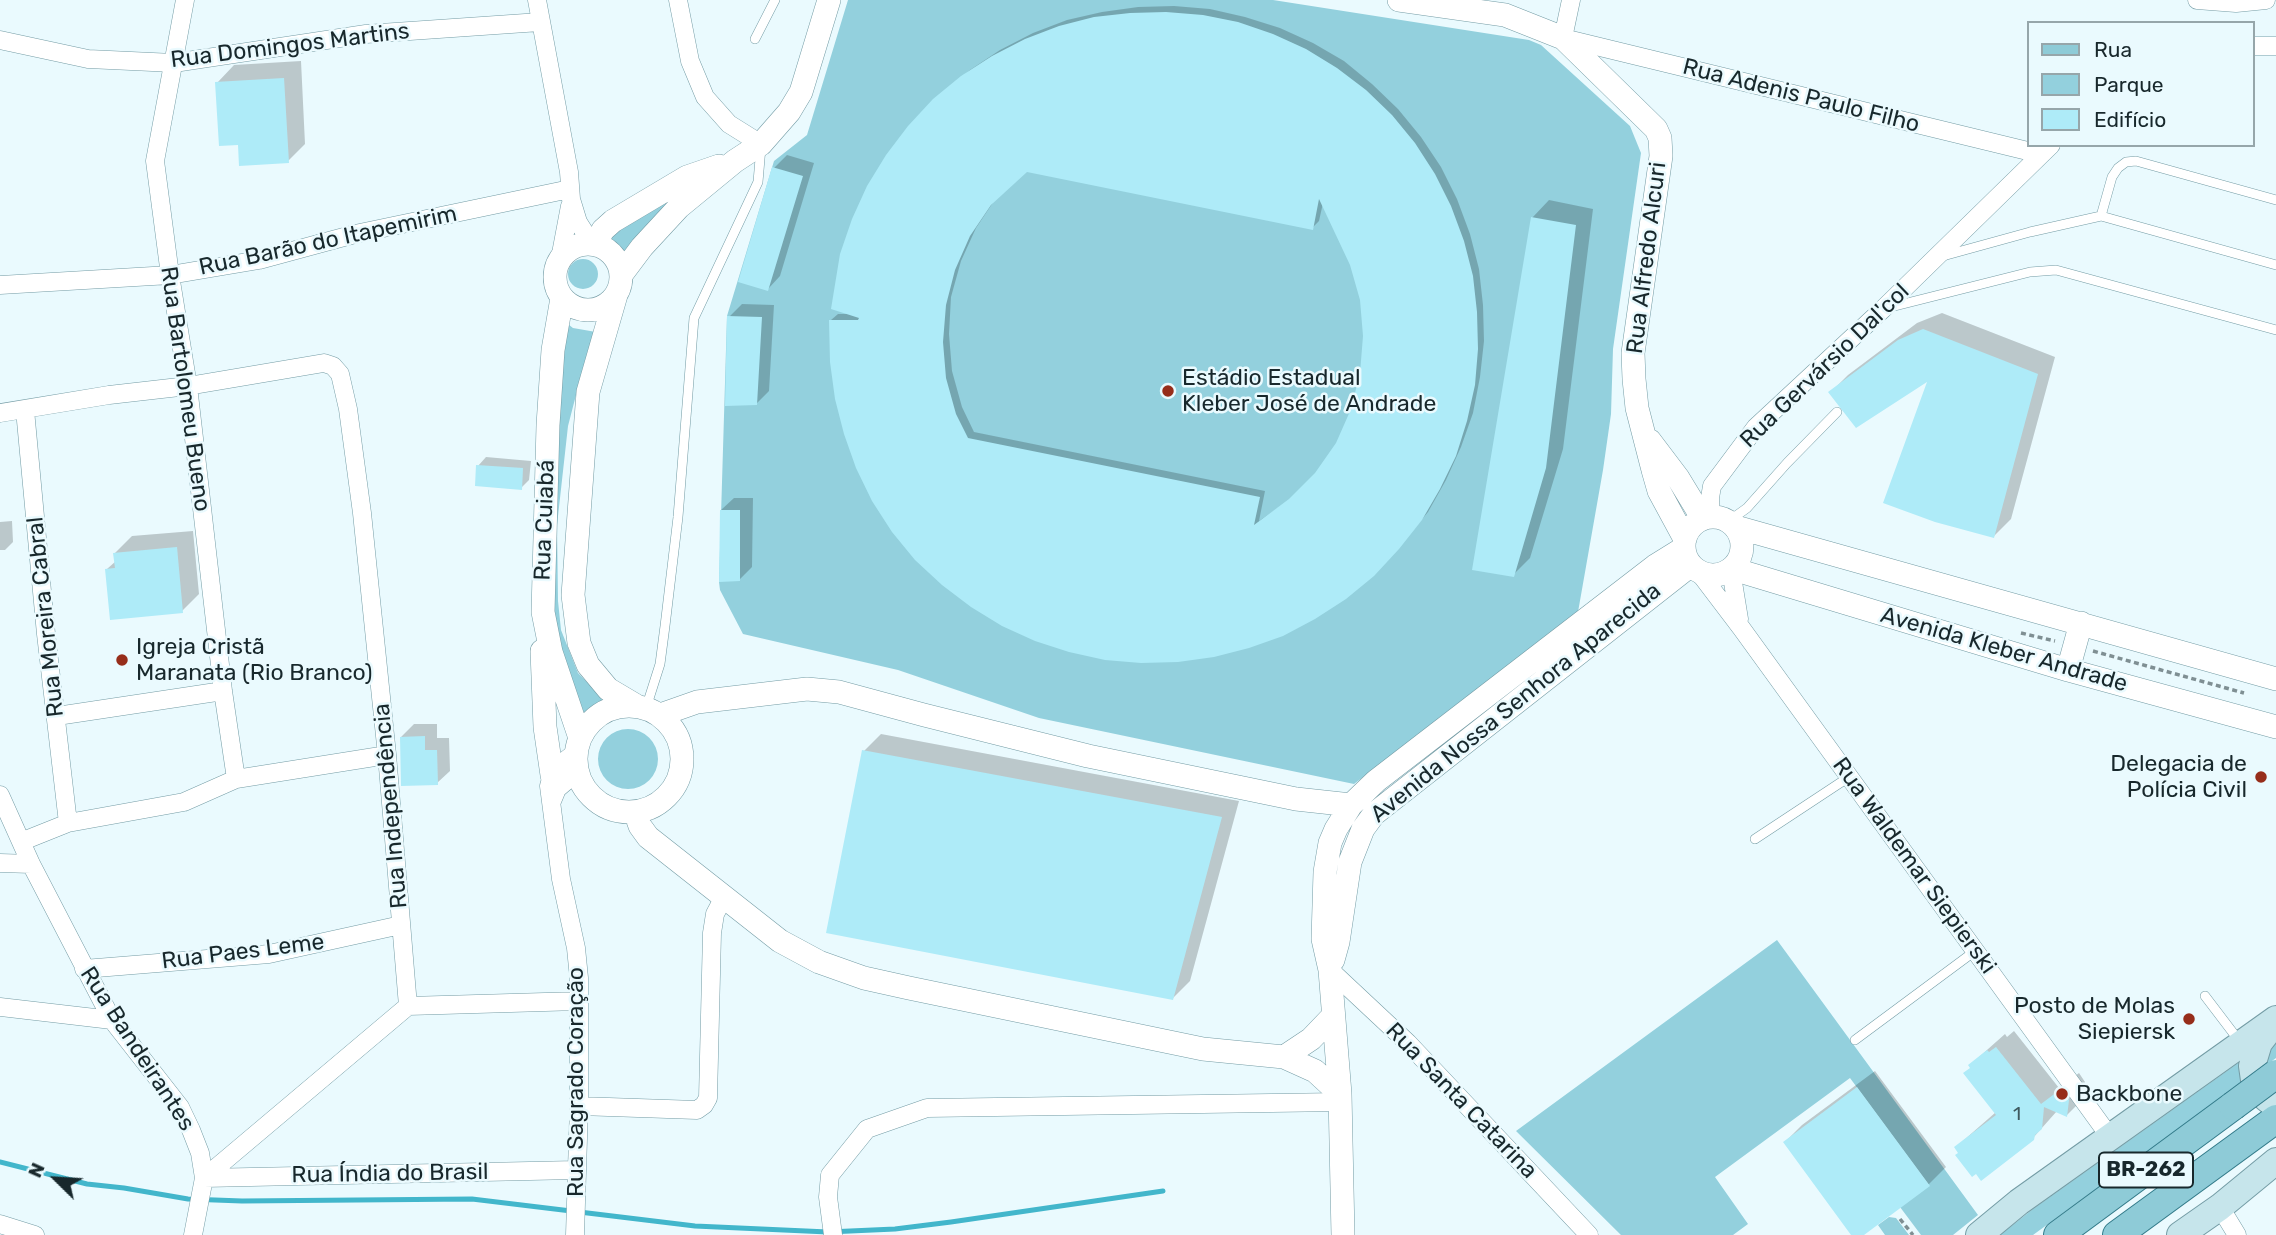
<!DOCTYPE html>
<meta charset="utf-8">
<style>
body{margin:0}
#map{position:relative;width:2276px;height:1235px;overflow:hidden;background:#eafafe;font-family:Rubik,sans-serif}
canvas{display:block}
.legend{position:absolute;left:2027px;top:21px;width:228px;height:126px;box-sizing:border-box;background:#eafafe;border:2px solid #96a6aa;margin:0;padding:9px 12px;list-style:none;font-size:21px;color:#18282c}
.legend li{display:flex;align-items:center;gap:14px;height:35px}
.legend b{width:35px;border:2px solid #96a6aa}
.north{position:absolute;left:21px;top:1144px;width:70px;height:70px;-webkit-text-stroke:5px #eafafe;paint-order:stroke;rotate:294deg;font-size:19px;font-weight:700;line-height:28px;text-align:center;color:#18282c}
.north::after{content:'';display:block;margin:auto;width:24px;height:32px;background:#18282c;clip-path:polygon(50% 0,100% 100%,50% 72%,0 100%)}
</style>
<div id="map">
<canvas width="2276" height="1235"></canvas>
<ul class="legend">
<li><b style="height:9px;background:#8ecbd7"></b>Rua</li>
<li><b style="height:19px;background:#93d0dd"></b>Parque</li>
<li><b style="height:19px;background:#aeebf8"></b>Edifício</li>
</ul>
<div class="north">N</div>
</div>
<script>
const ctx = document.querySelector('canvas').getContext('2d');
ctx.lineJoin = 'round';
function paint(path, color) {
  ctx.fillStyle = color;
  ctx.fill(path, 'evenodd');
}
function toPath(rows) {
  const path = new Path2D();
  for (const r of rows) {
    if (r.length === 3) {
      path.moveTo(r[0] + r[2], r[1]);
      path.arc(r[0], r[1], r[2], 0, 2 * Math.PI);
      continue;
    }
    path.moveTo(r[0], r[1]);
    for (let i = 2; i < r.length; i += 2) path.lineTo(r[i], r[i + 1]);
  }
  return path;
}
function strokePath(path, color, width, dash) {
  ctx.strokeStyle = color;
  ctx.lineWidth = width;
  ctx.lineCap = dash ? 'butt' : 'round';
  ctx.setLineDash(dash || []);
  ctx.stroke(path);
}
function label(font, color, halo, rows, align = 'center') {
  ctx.font = font + ' Rubik,sans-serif';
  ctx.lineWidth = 5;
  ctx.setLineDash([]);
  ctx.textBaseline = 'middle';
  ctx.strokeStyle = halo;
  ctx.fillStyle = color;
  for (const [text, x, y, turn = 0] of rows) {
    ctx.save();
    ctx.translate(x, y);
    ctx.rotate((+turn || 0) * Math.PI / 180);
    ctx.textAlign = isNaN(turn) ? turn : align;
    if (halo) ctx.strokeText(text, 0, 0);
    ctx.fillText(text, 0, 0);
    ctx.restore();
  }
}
const green = toPath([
 [848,0,1273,0,1529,40,1541,45,1630,126,1641,153,1613,349,1611,414,1603,470,1578,612,1354,784,1039,718,898,670,743,634,720,590,719,582,727,316,774,161,807,135],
 [693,180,622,261,610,245,601,240],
 [583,274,15],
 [564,321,573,328,596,332,583,368,568,426,557,525,558,601,561,630,578,673,605,700,583,716,550,625],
 [628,759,30],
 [1777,940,1978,1215,1953,1235,1921,1235,1900,1207,1929,1185,1850,1078,1715,1177,1748,1224,1733,1235,1621,1235,1516,1131],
 [2276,1036,2276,1058,2033,1235,2000,1235,2033,1209],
 [1889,1217,1896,1218,1909,1235,1885,1235,1878,1225]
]);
const shadow = toPath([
 [1174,6,1210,9,1245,17,1280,28,1313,43,1344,61,1372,84,1398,109,1421,137,1441,167,1457,199,1470,234,1479,269,1483,305,1484,341,1480,377,1473,413,1461,447,1446,480,1428,512,1405,540,1373,574,837,398,831,320,838,314,849,314,942,93,970,70,1000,50,1033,33,1067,20,1102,12,1138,7],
 [1026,170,1312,228,1319,221,1323,203,1352,264,1361,300,1365,336,1362,374,1353,409,1337,443,1317,474,1298,494,1259,521,1265,491,974,432,962,407,952,371,949,334,951,297,961,261,976,228,996,198],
 [301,61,305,144,288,161,217,83,234,65],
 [787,155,814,163,780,276,768,289,774,168],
 [1549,200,1593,209,1563,449,1530,558,1513,575,1532,218],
 [742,304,774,305,769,391,756,404,729,317],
 [1942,313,2055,357,2011,519,1994,536,1931,378,1831,392,1848,375,1917,323],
 [486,457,531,461,529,480,521,488,478,466],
 [734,498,753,498,752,567,739,580,721,510],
 [12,521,13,542,5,550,0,550,0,522],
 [193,531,199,594,182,611,107,569,116,561,115,553,132,536],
 [414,724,437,724,437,738,449,738,450,771,437,783,401,737],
 [881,734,1239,801,1190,981,1173,998,864,751],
 [2014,1031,2059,1088,2079,1073,2085,1082,2084,1098,2067,1115,2057,1111,2033,1138,1960,1153,1956,1147,1996,1112,1970,1065,2005,1034,2007,1037],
 [1875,1071,1946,1167,1929,1184,1861,1235,1853,1235,1785,1142,1802,1125]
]);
const stream = toPath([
 [0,1162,87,1184,124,1188,188,1199,242,1201,472,1199,695,1226,828,1232,895,1229,951,1222,1163,1191]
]);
const building = toPath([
 [1166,12,1203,15,1238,22,1273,34,1306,49,1337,68,1366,90,1392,115,1415,143,1435,174,1451,206,1464,241,1473,276,1477,312,1478,349,1475,385,1467,421,1456,456,1440,489,1422,520,1399,549,1374,576,1346,599,1315,619,1283,636,1249,648,1214,657,1178,662,1141,663,1105,660,1069,652,1035,641,1002,626,971,607,942,585,915,560,892,532,872,501,856,468,844,434,835,399,830,362,829,320,858,320,859,318,831,309,840,254,852,219,867,186,886,155,908,126,933,99,961,76,992,56,1025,39,1059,26,1094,17,1130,13],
 [1027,172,1313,230,1319,199,1350,265,1360,300,1363,336,1360,373,1351,409,1336,443,1315,473,1289,499,1254,525,1260,497,968,438,956,414,946,378,943,342,946,305,955,270,970,236,991,205],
 [284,78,289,163,239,166,238,145,219,146,215,82],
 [772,167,803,176,768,291,738,282],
 [1531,217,1576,225,1546,468,1514,577,1472,570],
 [727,316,762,317,757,405,725,406],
 [1923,329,2038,374,1994,538,1935,522,1883,503,1927,382,1856,428,1828,392,1898,340],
 [476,465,523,468,522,490,475,486],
 [720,510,740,510,740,581,719,582],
 [177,547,183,613,110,620,105,569,115,568,113,553],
 [425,736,425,750,437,750,438,785,401,786,400,737],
 [862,750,1222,817,1173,1000,826,933],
 [1996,1047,2041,1104,2061,1089,2069,1100,2067,1117,2044,1107,2042,1129,2035,1135,2034,1140,1981,1181,1976,1174,1972,1177,1955,1155,1958,1153,1954,1147,1996,1115,1963,1073,1970,1068,1968,1065,1987,1050,1989,1052],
 [1857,1087,1930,1186,1864,1235,1851,1235,1783,1142]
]);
const path = toPath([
 [2021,633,2055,641],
 [2093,651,2244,693],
 [1900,1219,1913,1235]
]);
const service = toPath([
 [755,39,775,0],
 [2101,216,2112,177,2118,168,2126,162,2136,161,2276,200],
 [1943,256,2030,232,2101,216,2276,265],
 [1891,307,2030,272,2056,270,2276,330],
 [1729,521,1747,508,1787,463,1837,412],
 [646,708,660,664,665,626,678,517,694,318,758,182,761,147],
 [1755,839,1849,777],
 [2205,996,2240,1042],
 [1855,1040,1975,951]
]);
const minor = toPath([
 [185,0,155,161,170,275,188,386,223,691,236,779],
 [537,0,569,172,571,199,578,222,592,244],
 [678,0,690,61,705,97,729,124,761,144],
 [1571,0,1563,38,2040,154],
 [2197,0,2236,3,2266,0],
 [0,40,88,59,174,63,366,34,540,22],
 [2253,46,2276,46],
 [560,259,570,206],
 [0,285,170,275,259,260,355,234,570,189],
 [25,410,46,634,68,823],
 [0,413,109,395,188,386,324,363,333,366,340,374,348,409,362,513,387,755,408,1006],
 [1711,517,1710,498,1712,486,1756,427,1883,309,2051,145],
 [1731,570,1739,619],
 [1698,571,1742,629,2110,1137],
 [57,716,223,691],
 [0,795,31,864,112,1020,180,1107,191,1130,200,1153,204,1178,193,1235],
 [552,801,557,789,577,772],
 [23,841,68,823,184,802,236,779,387,755],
 [0,863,31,864],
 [84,969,269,954,401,925],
 [1330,970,1408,1043,1589,1235],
 [408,1006,579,1001],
 [0,1007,112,1020],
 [579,1106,697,1110,704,1105,708,1098,712,933,715,914,724,897],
 [204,1178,576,1170],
 [204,1178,408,1006],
 [2220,1207,2237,1235],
 [0,1224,35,1235],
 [575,1235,579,1106,579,978,576,948,561,879,549,786,552,775,558,766,575,753],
 [833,1235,828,1197,830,1175,867,1129,927,1108,1340,1102]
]);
const tertiary = toPath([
 [1399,0,1505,15,1563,38,1656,129,1660,138,1661,156,1633,353,1634,379,1637,408,1653,470,1659,491,1685,539],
 [595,244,603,230,613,221,687,177,719,166],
 [588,277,33],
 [621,275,642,247,679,207,735,161,761,144,789,112,801,92,829,0],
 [616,295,588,392,573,595,579,643,588,665,608,689,635,705],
 [562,298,553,350,548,425,543,612,551,652,580,738],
 [1650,441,1678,478,1703,519],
 [1713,546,29],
 [1736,527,2276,679],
 [1733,569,2068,670,2276,727],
 [542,651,545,727,552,775],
 [2068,670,2081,623],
 [629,759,53],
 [660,715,697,702,807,689,839,692,924,715,1088,756,1296,799,1351,805],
 [635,812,640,826,648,837,780,941,819,962,864,978,909,988,1203,1049,1284,1057,1315,1071,1340,1094],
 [1333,960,1338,942,1350,862,1363,829,1374,814,1691,565],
 [1284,1057,1311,1039,1333,1016],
 [1343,1235,1340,1094,1330,970,1323,939,1325,872,1330,843,1336,829,1351,805,1376,781,1655,566,1684,548]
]);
const secondary = toPath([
 [2273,1025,2259,1043,2252,1066,2254,1080,2266,1098,2276,1106],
 [1979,1235,2019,1202,2276,1019],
 [2180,1235,2220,1207,2276,1161]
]);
const primary = toPath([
 [2058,1235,2233,1106],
 [2117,1235,2276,1119]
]);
const primaryBridge = toPath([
 [2233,1106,2276,1074]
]);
const markers = [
 [1168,391,7,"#962d1a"],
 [122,660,7,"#962d1a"],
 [2261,777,7,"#962d1a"],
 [2189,1019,7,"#962d1a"],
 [2062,1094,7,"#962d1a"]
];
const numberNames = [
 ["1",2017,1115]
];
const shields = [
 [2146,1170,94]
];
const shieldNames = [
 ["BR-262",2146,1170]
];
const streetNames = [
 ["Rua Domingos Martins",290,46,-7],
 ["Rua Adenis Paulo Filho",1801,96,14],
 ["Rua Barão do Itapemirim",328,241,-12],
 ["Rua Alfredo Alcuri",1647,258,-83],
 ["Rua Gervársio Dal'col",1825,366,-44],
 ["Rua Bartolomeu Bueno",185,389,82],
 ["Rua Cuiabá",545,520,-88],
 ["Rua Moreira Cabral",46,617,-96],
 ["Avenida Kleber Andrade",2004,650,16],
 ["Avenida Nossa Senhora Aparecida",1516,703,-39],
 ["Rua Independência",391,806,-95],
 ["Rua Waldemar Siepierski",1914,866,54],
 ["Rua Paes Leme",243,952,-7],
 ["Rua Bandeirantes",137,1049,57],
 ["Rua Sagrado Coração",576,1082,-90],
 ["Rua Santa Catarina",1461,1101,46],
 ["Rua Índia do Brasil",390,1174,-1]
];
const poiNames = [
 ["Estádio Estadual",1182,378],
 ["Kleber José de Andrade",1182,404],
 ["Igreja Cristã",136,647],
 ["Maranata (Rio Branco)",136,673],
 ["Delegacia de",2247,764,"right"],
 ["Polícia Civil",2247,790,"right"],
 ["Posto de Molas",2175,1006,"right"],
 ["Siepiersk",2175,1032,"right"],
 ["Backbone",2076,1094]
];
paint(green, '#93d0dd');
paint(shadow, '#0003');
strokePath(stream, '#42b6cb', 5);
paint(building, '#aeebf8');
strokePath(service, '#749ca5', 10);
strokePath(minor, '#749ca5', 19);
strokePath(tertiary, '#749ca5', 24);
strokePath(secondary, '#749ca5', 28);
strokePath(primary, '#337b8a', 30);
strokePath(path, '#7f8f93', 3.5, [5, 3.5]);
strokePath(service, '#fff', 9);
strokePath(minor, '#fff', 18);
strokePath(tertiary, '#fff', 23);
strokePath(secondary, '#c6e5eb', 26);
strokePath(primary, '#8ecbd7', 28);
strokePath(primaryBridge, '#337b8a', 30, []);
strokePath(primaryBridge, '#8ecbd7', 28);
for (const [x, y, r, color] of markers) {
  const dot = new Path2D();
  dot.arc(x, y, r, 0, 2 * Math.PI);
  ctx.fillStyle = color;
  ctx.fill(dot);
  strokePath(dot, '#eafafe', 2.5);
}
label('19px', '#3e595f', null, numberNames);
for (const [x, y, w] of shields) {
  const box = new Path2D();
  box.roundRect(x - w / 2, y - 17.5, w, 35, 5);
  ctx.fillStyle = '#eafafe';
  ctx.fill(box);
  strokePath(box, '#18282c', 2);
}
label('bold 21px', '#18282c', null, shieldNames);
label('23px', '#18282c', '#eafafe', streetNames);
label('23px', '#18282c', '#eafafe', poiNames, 'left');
</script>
